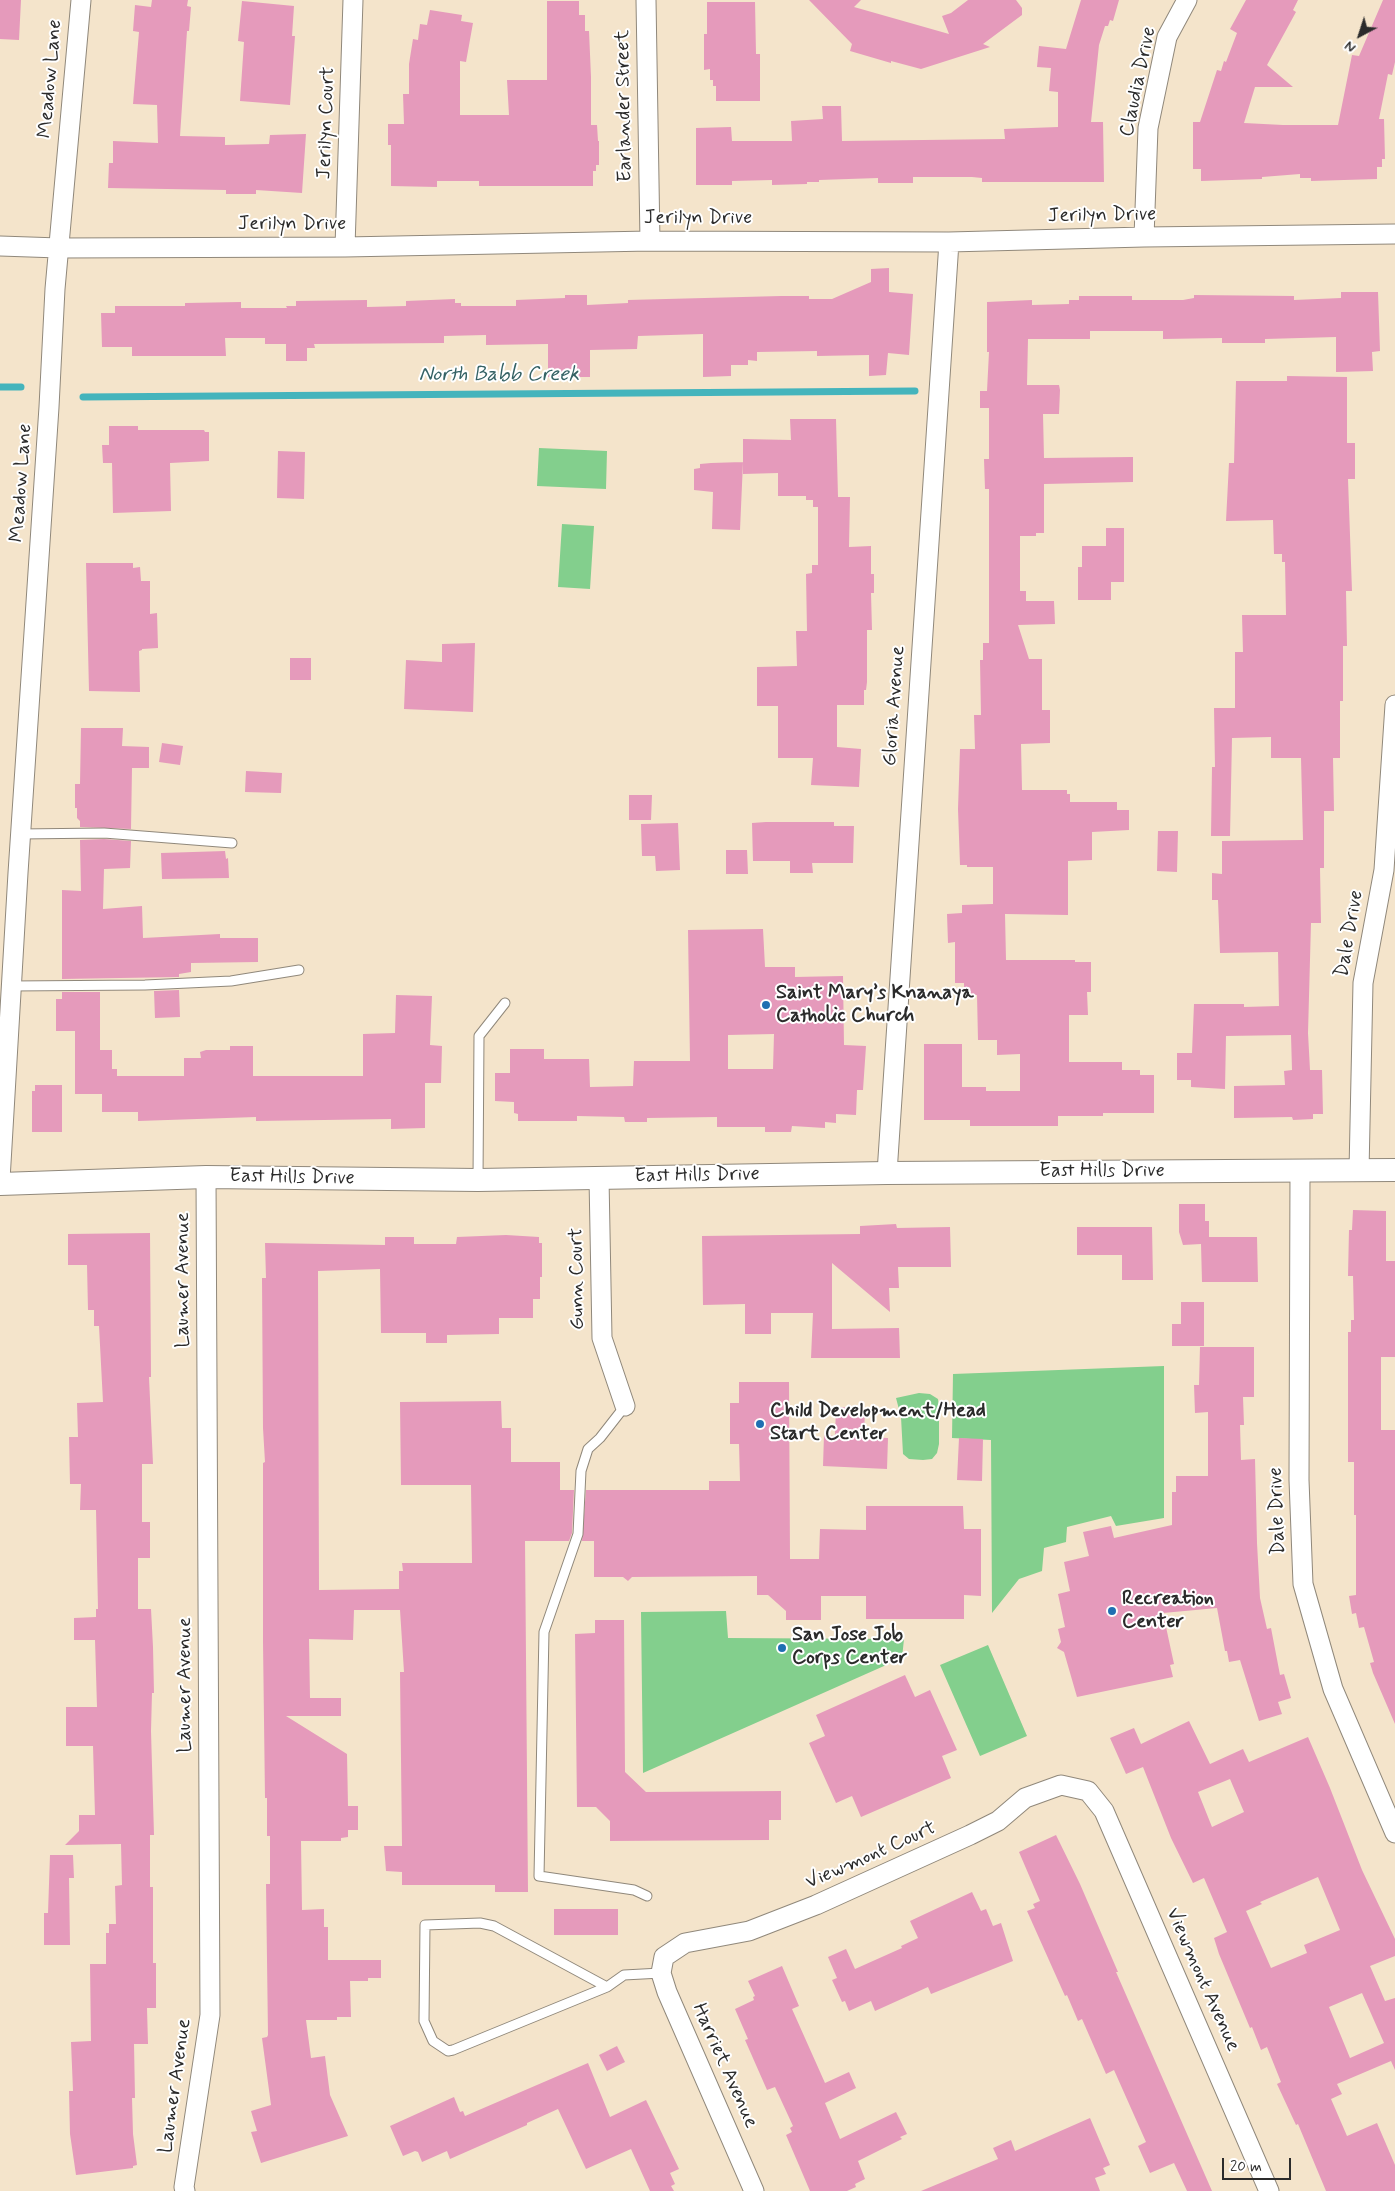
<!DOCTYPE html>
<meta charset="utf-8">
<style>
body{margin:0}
#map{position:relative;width:1395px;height:2191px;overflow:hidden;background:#f4e4cb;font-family:Mynerve,sans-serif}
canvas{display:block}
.north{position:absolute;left:1335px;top:10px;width:50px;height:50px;-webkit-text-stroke:4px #fff;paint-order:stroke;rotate:220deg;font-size:14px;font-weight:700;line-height:20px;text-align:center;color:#2b2b2b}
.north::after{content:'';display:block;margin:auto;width:18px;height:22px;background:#2b2b2b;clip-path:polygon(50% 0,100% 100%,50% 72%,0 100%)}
.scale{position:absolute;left:1222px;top:2158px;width:69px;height:22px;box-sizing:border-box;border:2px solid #2b2b2b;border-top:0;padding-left:6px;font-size:15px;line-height:18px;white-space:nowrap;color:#2b2b2b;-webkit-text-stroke:4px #fff;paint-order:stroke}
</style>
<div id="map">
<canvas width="1395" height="2191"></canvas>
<div class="north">N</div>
<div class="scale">20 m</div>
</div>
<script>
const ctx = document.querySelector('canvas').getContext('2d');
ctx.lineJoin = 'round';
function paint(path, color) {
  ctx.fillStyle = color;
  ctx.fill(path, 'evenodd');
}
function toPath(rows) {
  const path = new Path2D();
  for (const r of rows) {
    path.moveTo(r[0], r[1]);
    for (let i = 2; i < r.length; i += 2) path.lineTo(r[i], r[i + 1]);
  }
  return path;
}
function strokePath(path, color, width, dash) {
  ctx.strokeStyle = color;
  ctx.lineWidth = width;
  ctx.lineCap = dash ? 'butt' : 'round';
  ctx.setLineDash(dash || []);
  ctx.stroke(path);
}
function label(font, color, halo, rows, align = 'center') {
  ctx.font = font + ' Mynerve,sans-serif';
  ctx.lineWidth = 4;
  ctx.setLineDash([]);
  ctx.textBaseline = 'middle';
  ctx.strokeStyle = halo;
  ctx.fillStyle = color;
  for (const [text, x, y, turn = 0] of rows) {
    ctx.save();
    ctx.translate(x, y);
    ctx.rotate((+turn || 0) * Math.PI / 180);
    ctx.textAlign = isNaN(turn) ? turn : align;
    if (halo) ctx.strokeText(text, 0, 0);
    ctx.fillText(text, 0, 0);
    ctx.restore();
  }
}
const green = toPath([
 [539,448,607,451,606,489,537,486],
 [562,524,594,526,590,589,558,587],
 [1164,1366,1164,1518,1116,1526,1111,1516,1067,1527,1066,1542,1044,1548,1042,1571,1019,1579,992,1613,991,1440,952,1438,953,1374],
 [919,1393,930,1394,938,1399,939,1408,939,1444,937,1453,932,1459,923,1460,909,1459,903,1454,901,1417,896,1398],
 [726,1611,728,1638,904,1639,902,1658,643,1773,641,1612],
 [988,1645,1027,1736,980,1756,940,1665]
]);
const stream = toPath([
 [0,387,21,387],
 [83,397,915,391]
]);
const building = toPath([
 [0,0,21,0,19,40,0,39],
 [152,0,188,0,187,6,191,7,189,31,187,31,180,136,225,137,225,145,269,144,270,135,306,134,302,193,256,190,256,194,226,194,226,190,108,188,109,163,113,163,113,141,158,143,157,105,133,104,139,32,133,31,135,5,151,7],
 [809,0,861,0,854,7,949,34,942,16,951,13,968,0,1016,0,1022,8,1022,15,983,44,990,47,921,69,891,61,891,63,850,51,852,44],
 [1081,0,1119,0,1113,21,1110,20,1108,26,1105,26,1099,45,1091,122,1103,122,1104,182,982,182,982,178,972,177,913,177,913,183,878,183,878,178,819,180,819,182,807,182,807,184,772,185,772,180,732,181,732,185,696,185,696,128,731,127,732,141,792,141,791,121,823,119,822,106,841,106,842,141,1005,139,1004,129,1058,127,1058,92,1049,91,1051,68,1037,67,1039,46,1066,49],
 [1246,0,1298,0,1293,10,1296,12,1267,65,1293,87,1255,87,1244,123,1283,125,1338,125,1352,55,1359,56,1383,0,1395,0,1395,62,1392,75,1388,74,1379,119,1384,119,1385,159,1382,159,1382,167,1377,167,1377,179,1311,181,1311,178,1300,178,1300,174,1262,177,1262,179,1201,181,1201,169,1193,169,1193,122,1200,122,1217,70,1221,71,1224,61,1226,62,1237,33,1230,29],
 [242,1,294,6,292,36,295,36,290,105,240,101,244,42,238,41],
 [547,1,579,1,579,15,585,15,585,31,589,31,591,77,591,125,597,125,598,141,599,141,599,165,596,165,596,171,593,171,593,186,479,186,479,181,437,181,437,187,391,186,391,145,388,145,388,124,404,124,403,94,409,94,409,64,413,39,418,40,420,24,427,25,430,10,462,15,461,21,473,23,466,62,460,61,460,115,509,115,507,80,547,80],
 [707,2,755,2,756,54,760,54,760,101,716,101,716,86,713,86,713,80,710,80,710,69,704,70,704,34,707,34],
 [889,268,889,292,913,294,909,355,888,353,886,375,869,376,869,355,817,356,817,351,757,352,757,361,748,360,748,365,731,365,731,376,703,377,703,334,638,336,637,349,590,350,590,377,548,377,548,344,486,345,486,335,444,336,444,343,314,344,315,348,307,348,307,361,286,361,286,344,265,344,265,338,225,338,226,356,132,356,132,347,102,347,101,313,115,313,115,306,185,306,185,303,241,302,241,308,287,308,286,306,296,306,296,301,367,300,367,307,406,306,406,301,455,299,455,303,461,303,461,306,516,306,516,300,565,298,565,295,587,295,587,305,628,303,628,300,781,296,809,296,809,299,832,299,871,282,871,269],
 [1341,292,1378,292,1380,351,1372,352,1373,371,1336,372,1336,337,1265,339,1265,343,1222,343,1222,338,1163,339,1163,331,1090,331,1090,339,1028,339,1027,385,1059,385,1060,390,1059,414,1043,414,1044,458,1133,457,1133,482,1044,484,1044,533,1036,533,1036,536,1020,536,1020,591,1026,591,1026,601,1054,601,1055,624,1018,625,1029,659,1042,659,1042,710,1050,710,1050,743,1021,744,1022,790,1067,790,1067,794,1070,794,1070,802,1117,802,1117,810,1129,810,1129,830,1092,832,1092,860,1068,861,1068,915,1005,914,1006,960,1075,960,1075,962,1091,962,1091,992,1087,992,1088,1015,1069,1015,1069,1062,1122,1062,1122,1070,1140,1070,1140,1075,1154,1075,1154,1113,1103,1113,1103,1116,1058,1116,1058,1126,970,1126,970,1120,924,1120,924,1044,962,1044,962,1087,986,1087,986,1091,1020,1091,1020,1054,997,1055,997,1040,978,1040,977,995,964,995,964,983,955,983,955,942,948,943,947,914,962,913,962,905,993,904,993,867,967,867,967,865,960,865,958,809,960,749,975,749,974,715,981,715,980,660,983,660,983,643,989,643,989,489,985,489,984,459,989,459,989,408,980,408,980,391,987,391,989,352,987,352,987,302,1032,300,1032,305,1069,304,1069,300,1079,300,1079,296,1132,296,1132,300,1183,300,1194,298,1194,295,1294,296,1294,300,1341,298],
 [1287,376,1347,377,1347,443,1355,443,1355,479,1348,479,1352,591,1346,591,1347,646,1343,646,1343,701,1340,701,1340,758,1333,758,1334,811,1324,811,1324,868,1320,868,1321,923,1311,923,1308,1033,1310,1070,1322,1070,1323,1114,1313,1114,1313,1119,1293,1120,1292,1117,1234,1118,1234,1086,1285,1085,1284,1071,1292,1070,1291,1035,1226,1036,1225,1089,1191,1087,1191,1080,1177,1080,1177,1053,1192,1053,1194,1004,1244,1004,1244,1007,1279,1006,1278,952,1220,953,1218,900,1212,900,1212,873,1222,874,1222,841,1303,840,1301,758,1271,758,1271,737,1232,738,1230,836,1211,836,1212,767,1215,767,1214,708,1235,708,1235,652,1243,652,1242,615,1286,615,1285,562,1282,562,1282,554,1274,554,1273,520,1226,521,1229,463,1234,463,1236,381,1287,381],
 [790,419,836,419,838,497,850,497,849,547,871,546,871,574,874,574,874,593,871,593,872,630,867,630,867,682,866,690,864,690,864,705,837,705,837,747,861,749,859,787,811,785,813,758,778,758,778,706,757,706,757,667,797,666,796,631,807,631,806,574,812,573,812,565,818,565,818,507,813,507,813,500,806,500,806,496,778,496,778,473,743,474,743,439,791,440],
 [109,426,138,426,138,430,204,430,205,432,209,432,209,461,170,463,171,511,113,513,112,463,103,463,102,445,109,445],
 [278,451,305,452,304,499,277,498],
 [743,462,740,530,712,529,713,492,694,490,694,469,700,468,700,464,711,463],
 [1106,528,1124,528,1124,582,1111,582,1111,600,1078,600,1078,567,1082,567,1082,546,1106,546],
 [86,563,133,563,133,568,140,567,141,581,150,581,150,614,157,613,158,648,142,649,142,650,139,651,140,692,89,691],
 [475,643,473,712,404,709,406,660,442,662,442,644],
 [290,658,311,658,311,680,290,680],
 [81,728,123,728,122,746,149,747,149,768,132,768,131,829,80,827,80,821,77,818,77,808,75,808,75,784,80,784],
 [162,743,183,746,180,765,159,762],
 [246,771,282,773,281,793,245,792],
 [629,795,652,795,651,820,629,820],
 [766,822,834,822,834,826,854,826,853,863,812,863,813,873,790,873,790,861,753,861,752,823],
 [678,823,680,870,656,871,655,856,642,856,641,824],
 [1158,831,1178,831,1177,872,1157,871],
 [104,839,131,841,130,868,104,869,103,909,142,906,143,938,220,934,220,938,258,938,258,962,191,963,191,972,179,974,179,977,62,979,62,890,81,891,80,840],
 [726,850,747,850,748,874,726,874],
 [225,851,226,859,228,858,229,878,162,879,161,853],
 [763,929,765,967,795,967,795,977,843,976,844,1045,866,1046,863,1090,857,1090,856,1115,836,1114,836,1123,825,1122,825,1128,792,1126,791,1132,765,1132,765,1127,717,1127,717,1117,647,1118,647,1122,625,1122,624,1117,577,1116,577,1121,518,1121,518,1114,514,1113,514,1102,495,1101,495,1073,510,1073,510,1049,544,1049,544,1059,589,1059,590,1087,633,1086,634,1061,690,1061,688,930],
 [774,1034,773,1069,728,1069,728,1035],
 [179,990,180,1017,155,1018,154,991],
 [62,992,100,992,100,1050,112,1050,112,1069,117,1069,117,1076,184,1076,184,1058,201,1058,200,1052,206,1050,230,1050,230,1046,253,1046,253,1076,363,1076,363,1034,395,1033,396,995,432,996,430,1045,442,1046,441,1083,425,1083,425,1128,391,1129,391,1119,256,1121,256,1117,138,1121,138,1112,102,1112,102,1094,75,1094,75,1031,56,1031,56,999,62,999],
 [35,1085,62,1085,62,1132,32,1132,32,1091,35,1091],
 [1179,1204,1205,1204,1205,1221,1209,1221,1209,1237,1257,1237,1258,1282,1202,1282,1201,1244,1183,1245,1179,1232],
 [1353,1210,1386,1211,1386,1261,1395,1261,1395,1357,1381,1357,1381,1430,1395,1430,1395,1724,1373,1673,1370,1663,1374,1662,1364,1627,1359,1628,1356,1613,1352,1614,1349,1596,1356,1595,1356,1515,1354,1515,1354,1462,1348,1462,1348,1332,1351,1332,1351,1320,1354,1320,1353,1276,1348,1276,1349,1230,1352,1230],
 [896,1224,897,1228,950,1227,951,1267,898,1267,899,1288,889,1288,890,1312,832,1263,832,1329,899,1328,900,1358,811,1358,813,1313,771,1313,771,1334,745,1334,745,1304,703,1305,702,1236,860,1234,860,1226],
 [1077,1227,1152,1227,1153,1280,1122,1280,1122,1255,1077,1255],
 [150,1233,151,1377,149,1377,153,1464,142,1464,142,1522,150,1522,150,1558,138,1558,138,1609,151,1609,153,1647,154,1693,152,1693,151,1731,154,1835,150,1835,150,1887,153,1887,153,1963,156,1963,156,2008,147,2008,148,2044,134,2044,135,2098,132,2098,133,2134,137,2165,133,2166,133,2168,76,2175,70,2134,69,2091,73,2091,71,2042,91,2041,90,1964,106,1964,106,1933,109,1933,109,1924,116,1924,115,1886,122,1885,121,1844,65,1845,79,1831,79,1815,95,1815,93,1746,66,1746,66,1707,97,1707,95,1640,74,1640,74,1618,96,1617,96,1609,98,1609,96,1510,80,1510,81,1484,70,1484,69,1437,78,1437,77,1403,103,1402,99,1326,94,1326,94,1310,88,1310,87,1265,68,1265,68,1234],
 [506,1235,539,1237,539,1243,542,1243,542,1277,540,1277,540,1299,533,1299,533,1318,499,1318,499,1334,447,1335,447,1343,426,1343,426,1333,381,1333,380,1269,318,1271,319,1590,399,1589,399,1571,403,1571,402,1563,472,1563,471,1485,401,1485,400,1402,501,1401,502,1428,511,1428,511,1462,560,1462,560,1490,574,1490,572,1533,569,1541,525,1541,528,1892,495,1892,495,1885,402,1885,402,1872,386,1871,384,1846,402,1846,400,1672,404,1672,400,1610,354,1610,353,1640,309,1639,310,1698,341,1698,341,1716,286,1716,347,1754,348,1806,358,1806,358,1830,348,1830,348,1837,341,1838,341,1841,301,1841,302,1910,324,1909,324,1927,328,1927,328,1960,381,1960,381,1978,368,1978,368,1981,350,1981,351,2017,337,2017,337,2020,306,2020,311,2058,325,2056,330,2095,348,2136,261,2163,251,2132,257,2131,251,2111,271,2105,262,2038,267,2037,268,2035,266,1884,270,1884,270,1836,267,1836,267,1798,265,1798,263,1642,263,1463,265,1462,263,1428,262,1278,266,1278,265,1243,385,1245,385,1237,414,1237,414,1244,456,1244,457,1237],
 [1181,1302,1204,1302,1204,1346,1172,1346,1172,1324,1181,1324],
 [1200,1347,1254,1347,1254,1397,1243,1397,1244,1425,1240,1425,1241,1460,1255,1459,1257,1543,1260,1598,1267,1629,1271,1628,1280,1675,1284,1674,1291,1698,1278,1702,1282,1714,1259,1721,1240,1660,1229,1662,1227,1651,1225,1651,1217,1608,1163,1613,1174,1664,1170,1665,1173,1677,1077,1697,1064,1652,1057,1648,1061,1642,1058,1629,1065,1627,1058,1594,1070,1591,1064,1562,1089,1556,1083,1532,1111,1526,1114,1538,1172,1525,1172,1492,1176,1492,1176,1476,1208,1476,1208,1412,1195,1413,1194,1385,1199,1385],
 [739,1382,789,1382,790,1559,819,1559,820,1529,866,1530,866,1506,963,1506,964,1529,981,1529,981,1596,964,1595,964,1619,866,1619,866,1596,821,1596,821,1620,786,1620,786,1611,768,1595,757,1595,757,1576,632,1577,628,1581,623,1577,594,1577,594,1541,582,1541,586,1490,709,1490,709,1481,740,1481,739,1444,730,1444,730,1403,739,1403],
 [836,1407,865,1408,864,1437,888,1438,887,1469,823,1466,824,1435,835,1436],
 [959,1438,983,1439,982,1481,957,1480],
 [595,1620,624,1620,625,1772,646,1792,781,1791,781,1820,769,1820,769,1840,610,1841,610,1821,596,1807,577,1807,575,1634,595,1633],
 [905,1675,915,1697,930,1690,957,1750,942,1756,951,1778,861,1817,852,1796,836,1803,809,1743,825,1736,816,1715],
 [1189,1721,1210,1764,1243,1749,1249,1762,1308,1737,1330,1788,1362,1870,1395,1939,1395,1956,1370,1966,1385,2001,1395,1998,1395,2070,1391,2061,1337,2084,1342,2094,1331,2099,1347,2136,1377,2123,1395,2165,1395,2191,1326,2191,1298,2124,1296,2125,1277,2084,1281,2082,1267,2047,1261,2050,1252,2027,1250,2028,1219,1954,1214,1938,1227,1932,1204,1878,1193,1883,1171,1838,1143,1767,1126,1774,1110,1738,1134,1728,1141,1744],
 [1230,1779,1244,1812,1212,1827,1198,1792],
 [1318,1877,1340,1930,1304,1945,1307,1953,1271,1968,1246,1911,1262,1904,1260,1902],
 [1362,1993,1384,2043,1350,2058,1329,2007],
 [1056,1835,1080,1884,1118,1972,1116,1972,1212,2191,1187,2191,1174,2163,1150,2173,1138,2146,1146,2142,1114,2070,1106,2074,1082,2019,1078,2021,1067,1995,1065,1996,1027,1911,1035,1908,1033,1904,1040,1901,1019,1852],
 [50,1855,73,1855,74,1878,69,1878,70,1945,44,1945,44,1913,48,1913],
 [972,1892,981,1911,986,1909,993,1926,1001,1923,1013,1961,931,1994,928,1987,875,2011,871,2001,849,2011,845,2001,842,2002,832,1980,837,1978,828,1957,846,1949,855,1969,902,1948,901,1946,918,1938,910,1921],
 [554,1909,618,1909,618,1935,554,1935],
 [782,1966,799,2006,792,2009,825,2083,849,2072,856,2088,825,2103,840,2139,896,2112,907,2134,900,2137,902,2139,858,2161,865,2179,855,2184,856,2187,847,2191,810,2191,786,2135,792,2132,790,2128,793,2126,775,2087,767,2090,745,2040,748,2039,735,2009,754,2000,753,1997,755,1996,748,1981],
 [617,2046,625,2062,607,2071,599,2055],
 [588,2063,610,2117,646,2100,679,2169,670,2173,675,2184,671,2186,674,2191,650,2191,631,2149,586,2169,558,2109,527,2123,527,2125,450,2159,447,2151,422,2162,418,2152,415,2151,403,2156,390,2126,454,2097,460,2112,463,2111,465,2116],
 [1090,2118,1110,2165,1103,2168,1106,2174,1095,2178,1100,2191,921,2191,998,2159,993,2148,1011,2140,1015,2151]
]);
const service = toPath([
 [20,834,104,833,232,843],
 [11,986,145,985,231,981,299,970],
 [478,1180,479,1036,505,1003],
 [625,1406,600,1438,588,1449,581,1471,578,1534,544,1632,539,1876,634,1890,647,1896],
 [607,1987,494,1926,480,1923,425,1925,424,2021,433,2041,448,2051,453,2050,607,1987,624,1975,661,1973]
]);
const minor = toPath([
 [646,0,650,241],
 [1144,237,1148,128,1167,37,1187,0],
 [0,246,59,248,345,247,650,241,949,242,1144,237,1395,234],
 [345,247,353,0],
 [1300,1171,1299,1480,1303,1584,1333,1689,1395,1833],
 [1359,1171,1363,983,1384,870,1395,705],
 [887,1173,949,242],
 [599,1178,602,1338,625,1406],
 [0,1180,18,873,49,407,55,289,81,0],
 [185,2191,184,2187,210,2015,206,1177],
 [754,2191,667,1992,661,1973,664,1957,685,1943,749,1931,816,1905,970,1835,998,1821,1025,1798,1061,1785,1088,1791,1104,1811,1269,2191]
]);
const tertiary = toPath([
 [0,1184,206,1177,478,1180,887,1173,1395,1170]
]);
const markers = [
 [766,1005,5,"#1f6fb2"],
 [760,1424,5,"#1f6fb2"],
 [1112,1611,5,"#1f6fb2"],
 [782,1648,5,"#1f6fb2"]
];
const streetNames = [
 ["Meadow Lane",51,79,-85],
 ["Claudia Drive",1139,82,-78],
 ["Earlander Street",625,106,-91],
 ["Jerilyn Court",327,123,-88],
 ["Jerilyn Drive",1102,216,-1],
 ["Jerilyn Drive",698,219],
 ["Jerilyn Drive",292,225],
 ["Meadow Lane",22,483,-86],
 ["Gloria Avenue",895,706,-86],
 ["Dale Drive",1350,934,-80],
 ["East Hills Drive",1102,1172],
 ["East Hills Drive",697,1176,-1],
 ["East Hills Drive",292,1178,1],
 ["Gunn Court",578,1279,-91],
 ["Laumer Avenue",184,1280,-90],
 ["Dale Drive",1278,1511,-92],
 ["Laumer Avenue",186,1685,-90],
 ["Viewmont Court",871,1856,-24],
 ["Viewmont Avenue",1202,1980,66],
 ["Harriet Avenue",724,2066,66],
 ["Laumer Avenue",176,2086,-82]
];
const poiNames = [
 ["Saint Mary’s Knanaya",776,994],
 ["Catholic Church",776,1017],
 ["Child Development/Head",770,1412],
 ["Start Center",770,1435],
 ["Recreation",1122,1600],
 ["Center",1122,1623],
 ["San Jose Job",792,1636],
 ["Corps Center",792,1659]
];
const waterNames = [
 ["North Babb Creek",499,376]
];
paint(green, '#83cf8d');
strokePath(stream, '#44b4bc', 7);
paint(building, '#e59abb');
strokePath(service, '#90887b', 11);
strokePath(minor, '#90887b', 21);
strokePath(tertiary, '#90887b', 24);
strokePath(service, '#fff', 9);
strokePath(minor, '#fff', 19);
strokePath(tertiary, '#fff', 22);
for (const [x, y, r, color] of markers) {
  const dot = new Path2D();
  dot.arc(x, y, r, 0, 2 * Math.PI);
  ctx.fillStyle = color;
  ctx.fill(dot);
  strokePath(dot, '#fff', 2);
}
label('20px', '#2b2b2b', '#fff', streetNames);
label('bold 20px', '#2b2b2b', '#fff', poiNames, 'left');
label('italic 21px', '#356265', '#fff', waterNames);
</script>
